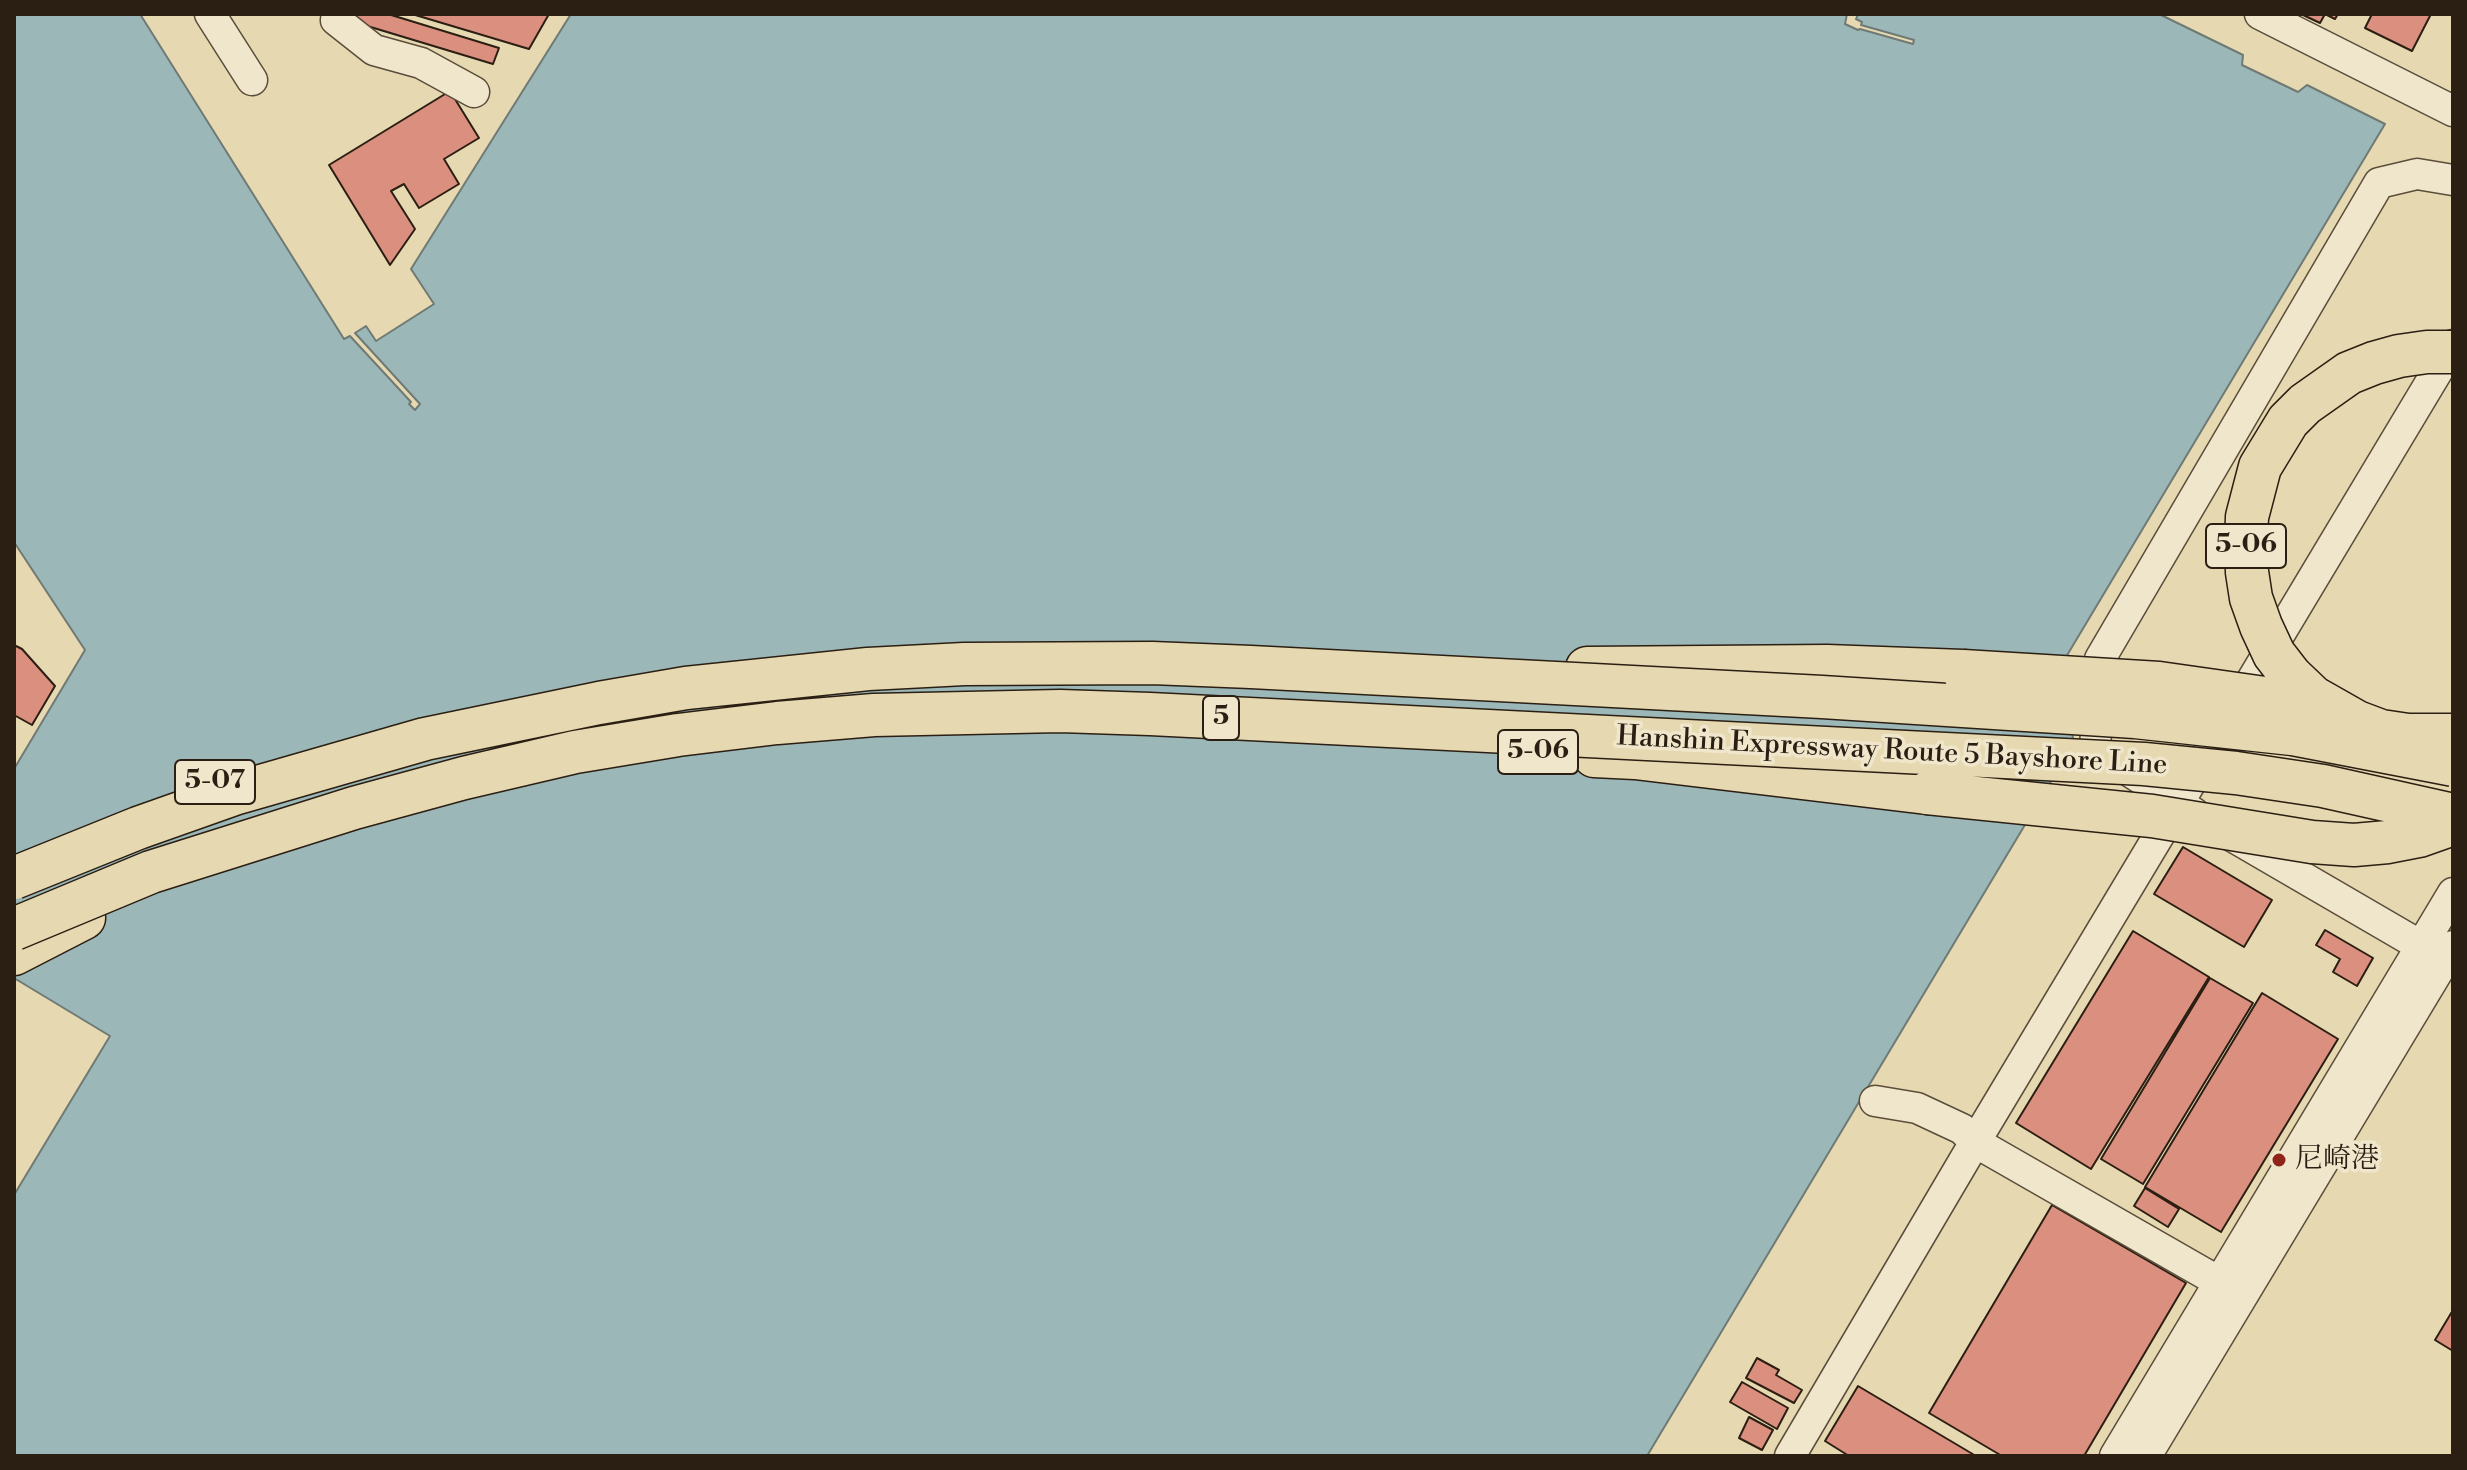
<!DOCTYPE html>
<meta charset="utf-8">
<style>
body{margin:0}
#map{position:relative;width:2467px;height:1470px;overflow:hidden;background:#e6d8b0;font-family:"Libre Bodoni",serif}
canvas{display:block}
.frame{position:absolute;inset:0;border:16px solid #2b1f13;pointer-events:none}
</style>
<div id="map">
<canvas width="2467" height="1470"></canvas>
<div class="frame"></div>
</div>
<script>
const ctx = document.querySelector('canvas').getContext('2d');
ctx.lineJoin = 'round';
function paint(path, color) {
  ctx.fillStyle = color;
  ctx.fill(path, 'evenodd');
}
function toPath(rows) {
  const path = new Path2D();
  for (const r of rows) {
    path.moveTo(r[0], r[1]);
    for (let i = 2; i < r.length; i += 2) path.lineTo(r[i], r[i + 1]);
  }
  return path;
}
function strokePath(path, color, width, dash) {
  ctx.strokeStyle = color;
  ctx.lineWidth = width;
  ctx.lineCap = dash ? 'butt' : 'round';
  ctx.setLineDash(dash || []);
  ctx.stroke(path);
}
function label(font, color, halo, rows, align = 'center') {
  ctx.font = font + ' "Libre Bodoni","Noto Serif JP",serif';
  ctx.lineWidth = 7;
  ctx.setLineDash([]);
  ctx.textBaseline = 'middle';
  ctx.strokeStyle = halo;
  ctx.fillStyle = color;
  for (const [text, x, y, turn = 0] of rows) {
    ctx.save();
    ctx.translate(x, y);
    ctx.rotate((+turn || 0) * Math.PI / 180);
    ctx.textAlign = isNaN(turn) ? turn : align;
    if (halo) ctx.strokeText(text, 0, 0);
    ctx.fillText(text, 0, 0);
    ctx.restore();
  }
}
const water = toPath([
 [14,14,140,14,344,339,350,336,411,402,409,404,415,410,420,404,355,333,366,326,376,341,434,304,411,269,571,14,1847,14,1845,24,1858,30,1860,29,1913,44,1914,40,1861,25,1862,22,1856,19,1858,14,2159,14,2243,55,2242,65,2298,92,2307,85,2385,124,2066,657,2073,740,2059,768,1647,1456,14,1456,14,1195,110,1036,14,978,14,769,85,650,14,542,14,14]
]);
const building = toPath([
 [357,14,388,14,499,48,493,64,354,22,357,14],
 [412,14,549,14,529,49,412,14],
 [2301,14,2338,14,2335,19,2325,14,2320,23,2301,14],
 [2372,14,2431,14,2412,51,2365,28,2372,14],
 [450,91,479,138,444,159,459,184,419,208,404,184,391,191,415,229,390,265,329,165,450,91],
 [14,645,22,649,55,686,32,725,14,715,14,645],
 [2183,847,2272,900,2244,947,2154,894,2183,847],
 [2325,930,2373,958,2357,986,2333,972,2340,959,2316,945,2325,930],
 [2133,931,2209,977,2091,1169,2016,1123,2133,931],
 [2210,978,2253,1003,2143,1184,2101,1159,2210,978],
 [2262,993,2338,1039,2221,1232,2145,1187,2262,993],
 [2145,1188,2179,1209,2168,1227,2134,1206,2145,1188],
 [2052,1205,2186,1283,2084,1456,2002,1456,1929,1413,2052,1205],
 [2453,1310,2453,1351,2435,1340,2453,1310],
 [1757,1358,1779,1370,1776,1375,1802,1390,1794,1403,1746,1378,1757,1358],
 [1742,1382,1788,1408,1777,1429,1730,1402,1742,1382],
 [1858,1386,1976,1456,1849,1456,1825,1441,1858,1386],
 [1749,1417,1773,1430,1762,1450,1739,1438,1749,1417]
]);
const minor = toPath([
 [210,14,252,80],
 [337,14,336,20,374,50,421,63,474,92],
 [2260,14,2453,111],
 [2194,813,2095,749,2100,659,2379,183,2417,174,2453,180],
 [2232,836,2445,960],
 [1875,1101,1917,1108,1962,1129,1975,1142,2235,1291],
 [1790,1456,1975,1142,2453,345],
 [2115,1456,2453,893],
 [2146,1456,2453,946]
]);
const highway = toPath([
 [1587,668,1827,666,1963,671],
 [1594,756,1635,758,1927,793],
 [14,954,84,918]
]);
const highwayBridge = toPath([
 [2453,352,2427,352,2399,356,2374,363,2349,373,2305,404,2288,421,2260,467,2247,517,2246,543,2247,572,2251,598,2261,626,2274,654,2291,676,2313,697,2357,722,2381,731,2408,735,2453,735],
 [1963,671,2159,683,2328,707],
 [1927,793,2152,816,2312,842,2354,845,2388,842,2419,836,2453,824],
 [14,878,138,828,237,793,425,739,599,703,686,688,868,669,964,664,1152,663,1251,667,1822,697,2135,717,2292,734,2453,765],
 [14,929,151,872,354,808,464,778,575,752,678,735,777,723,874,715,1060,711,1150,714,2144,764,2236,773,2323,786,2453,815]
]);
const markers = [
 [2279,1160,8,"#8f2418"]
];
const shields = [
 [2246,546,80],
 [1221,718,36],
 [1538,752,80],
 [215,782,80]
];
const shieldNames = [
 ["5-06",2246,546],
 ["5",1221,718],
 ["5-06",1538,752],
 ["5-07",215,782]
];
const streetNames = [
 ["Hanshin Expressway Route 5 Bayshore Line",1892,752,3]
];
const poiNames = [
 ["尼崎港",2295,1160]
];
paint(water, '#9cb7b7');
strokePath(water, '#6f7a75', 2);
paint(building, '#db8f7e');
strokePath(building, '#2b1f13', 2);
strokePath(minor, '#5a4d3a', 33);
strokePath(highway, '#2b1f13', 45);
strokePath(minor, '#efe6cc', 30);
strokePath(highway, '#e6d8b0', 42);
strokePath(highwayBridge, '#2b1f13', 45, []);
strokePath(highwayBridge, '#e6d8b0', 42);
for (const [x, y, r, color] of markers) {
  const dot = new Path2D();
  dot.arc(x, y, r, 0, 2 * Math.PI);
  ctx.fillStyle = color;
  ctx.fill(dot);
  strokePath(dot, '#efe6cc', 3);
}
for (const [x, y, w] of shields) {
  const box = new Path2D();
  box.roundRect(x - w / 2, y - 22, w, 44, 6);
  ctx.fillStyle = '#efe6cc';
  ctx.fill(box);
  strokePath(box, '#2b1f13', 2);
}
label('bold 26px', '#2b1f13', null, shieldNames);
label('28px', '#2b1f13', '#efe6cc', streetNames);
label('28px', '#2b1f13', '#efe6cc', poiNames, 'left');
</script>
